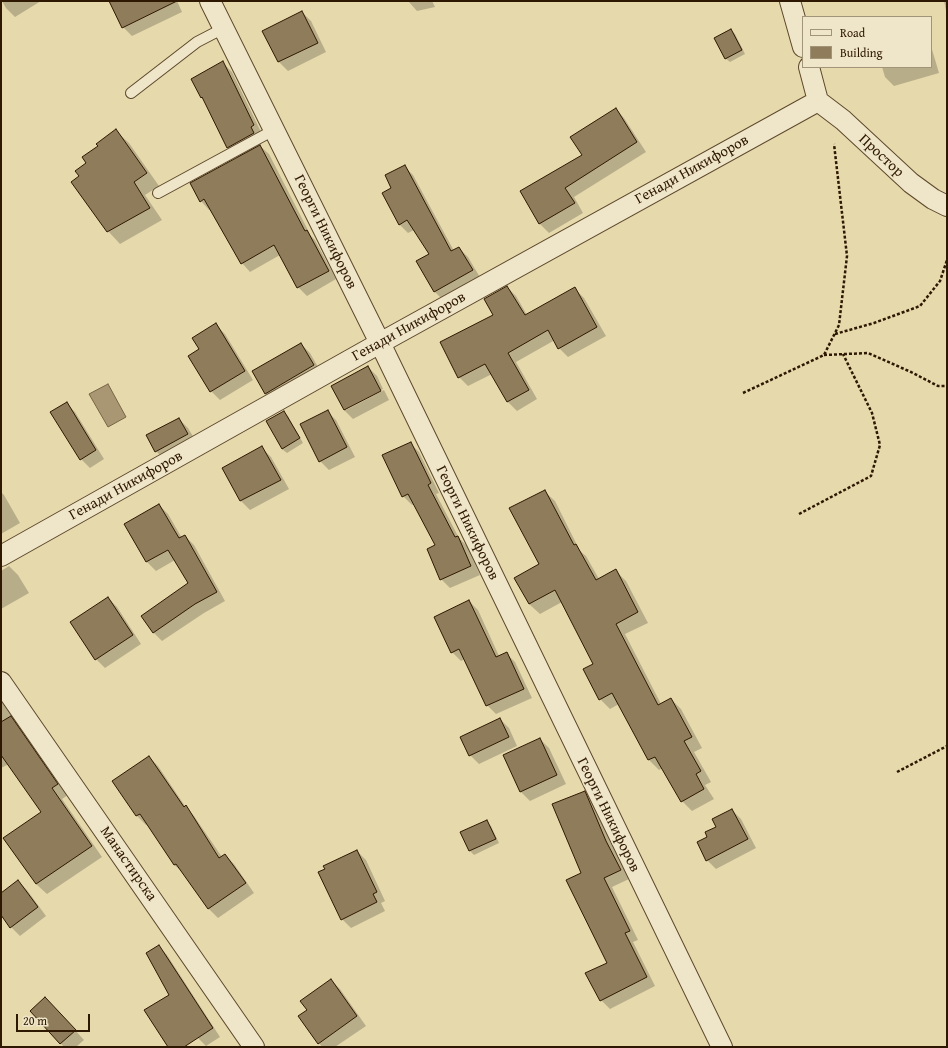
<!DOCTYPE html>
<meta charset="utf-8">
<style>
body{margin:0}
#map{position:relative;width:948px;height:1048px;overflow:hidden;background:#e6d9ac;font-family:"Gentium Book Plus",serif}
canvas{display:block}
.frame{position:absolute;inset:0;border:2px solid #2f1801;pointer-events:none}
.legend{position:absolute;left:802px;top:16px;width:130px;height:52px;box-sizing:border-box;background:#efe6c9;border:1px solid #a29479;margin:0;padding:5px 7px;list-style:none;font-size:12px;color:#2f1801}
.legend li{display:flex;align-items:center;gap:8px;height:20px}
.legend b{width:20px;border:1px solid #a29479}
.scale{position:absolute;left:16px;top:1014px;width:74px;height:18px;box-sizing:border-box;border:2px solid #2f1801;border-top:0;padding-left:5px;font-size:12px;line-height:14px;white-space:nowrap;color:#2f1801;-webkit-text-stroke:3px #efe6c9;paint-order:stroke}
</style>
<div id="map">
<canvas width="948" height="1048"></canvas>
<div class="frame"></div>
<ul class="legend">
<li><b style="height:5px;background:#efe6c9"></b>Road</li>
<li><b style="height:11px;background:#8e7c5a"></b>Building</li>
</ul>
<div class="scale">20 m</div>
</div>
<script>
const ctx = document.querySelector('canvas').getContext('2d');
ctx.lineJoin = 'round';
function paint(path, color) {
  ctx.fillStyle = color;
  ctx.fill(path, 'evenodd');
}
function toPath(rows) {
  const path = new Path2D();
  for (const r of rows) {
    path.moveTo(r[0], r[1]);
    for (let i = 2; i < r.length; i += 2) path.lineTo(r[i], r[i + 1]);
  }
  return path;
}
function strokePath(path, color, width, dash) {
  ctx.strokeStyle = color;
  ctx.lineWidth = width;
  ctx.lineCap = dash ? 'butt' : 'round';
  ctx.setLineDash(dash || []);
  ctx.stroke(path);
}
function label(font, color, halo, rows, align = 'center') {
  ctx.font = font + ' "Gentium Book Plus",serif';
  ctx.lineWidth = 3;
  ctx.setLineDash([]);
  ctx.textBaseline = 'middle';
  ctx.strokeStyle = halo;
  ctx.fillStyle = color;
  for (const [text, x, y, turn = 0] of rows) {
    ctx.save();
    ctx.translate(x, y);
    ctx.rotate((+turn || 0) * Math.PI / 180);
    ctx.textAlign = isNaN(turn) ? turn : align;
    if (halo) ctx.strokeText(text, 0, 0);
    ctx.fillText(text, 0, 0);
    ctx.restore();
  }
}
const water = toPath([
 [108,384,126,417,108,427,89,394,108,384]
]);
const shadow = toPath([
 [2,1,41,1,15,17,6,8],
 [110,1,177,1,182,12,132,36,123,27],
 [408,1,432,1,435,7,417,11],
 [944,1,947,1,947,15],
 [302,12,311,21,326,52,288,71,279,62,263,31],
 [731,30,735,34,745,54,730,62,725,58],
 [931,46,939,73,894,86,885,77,882,67,931,67],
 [223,63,232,72,262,134,259,136,263,142,259,145,269,154,311,236,315,240,336,279,307,296,298,287,280,255,250,272,242,263,211,209,209,210,201,201,238,158,228,148,205,101,202,98,192,80],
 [616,109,624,118,646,152,574,197,583,213,549,233,540,224,521,191,583,155],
 [116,131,129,143,159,186,145,195,162,220,120,244,108,231,80,177,99,146],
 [404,166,413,175,454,251,459,248,468,257,481,279,444,301,435,292,418,261,430,254,414,230,408,233,399,224,393,189],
 [507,287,516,296,527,315,575,289,584,298,606,336,568,357,559,348,555,340,516,362,537,399,517,411,508,402,492,374,468,386,459,377,494,315],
 [216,325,225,334,253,380,220,400,211,391],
 [301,344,310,353,322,374,275,402,266,393],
 [368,367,377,376,383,389,346,408,346,410,384,390,389,400,353,419,344,410],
 [66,403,75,412,104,459,90,468,81,459],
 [327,411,336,420,355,457,329,470,320,461],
 [284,412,288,416,303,443,287,453,282,449],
 [179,419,188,428,197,443,165,460,156,451],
 [410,443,419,452,439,493,436,494,459,538,467,546,480,575,450,588,441,579,437,546,415,504,412,505,403,496],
 [262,448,271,457,289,489,250,510,241,501,224,468],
 [544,491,555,501,580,551,586,556,599,579,616,571,626,581,648,623,625,634,661,704,671,699,681,709,702,748,694,752,711,782,705,785,714,799,692,811,682,801,663,768,659,770,649,760,619,704,610,709,600,699,595,664,562,602,540,614,529,604,540,565],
 [1,492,4,495,20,523,1,534],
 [159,505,168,514,182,538,185,536,194,545,225,601,204,613,162,641,153,632,189,584,175,560,156,571,147,562,125,525],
 [9,566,18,575,29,593,1,609,1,571],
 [108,598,117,607,141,644,105,668,96,659],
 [469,601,478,610,499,656,506,653,515,662,532,698,496,714,487,705,465,659,461,661,452,652],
 [1,698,68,795,62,799,102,857,47,894,36,884,4,838,43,812,9,764,1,768],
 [500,719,509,728,517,746,479,764,470,755],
 [540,739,549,748,566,784,530,801,521,792,504,755],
 [149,757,158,766,185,806,194,816,222,857,225,855,234,864,254,893,218,918,209,909,184,873,174,865,148,824,146,825,137,816,114,781],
 [585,792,594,801,615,851,629,879,612,887,638,940,633,942,655,986,610,1009,601,1000,608,963,582,874],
 [732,810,741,819,756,848,716,869,707,860,708,837],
 [486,822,491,826,499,843,474,855,470,851,462,833],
 [357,851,366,860,385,901,381,903,385,911,351,928,342,919],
 [18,881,27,890,46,916,20,936,11,927,1,914,1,894],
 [159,947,167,955,220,1037,206,1046,198,1038,170,995],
 [331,980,340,989,366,1026,335,1047,322,1047,319,1043],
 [54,1007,84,1040,76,1047,64,1047,31,1011]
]);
const building = toPath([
 [109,1,177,1,122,28,109,1],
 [302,11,318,43,278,62,262,31,302,11],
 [731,29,742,50,725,59,714,38,731,29],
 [223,61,254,125,251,127,254,133,227,148,202,97,201,98,191,79,223,61],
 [616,108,637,142,565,188,575,203,539,224,520,191,582,155,570,137,616,108],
 [116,129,147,173,134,182,150,208,107,232,71,182,79,176,75,171,86,163,82,157,98,146,96,144,116,129],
 [260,145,305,231,307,230,329,271,297,288,274,245,241,264,204,199,200,202,190,183,260,145],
 [405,165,451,251,459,247,473,270,434,292,416,261,429,254,407,220,399,225,382,193,391,188,385,175,405,165],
 [507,286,525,315,575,287,597,327,558,349,548,330,508,353,529,390,507,402,485,364,458,378,440,342,493,315,484,299,507,286],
 [216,323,245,371,210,392,188,356,199,349,192,338,216,323],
 [301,343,314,365,265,394,252,371,301,343],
 [368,366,381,391,344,410,331,386,368,366],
 [67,402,96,450,80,460,50,412,67,402],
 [328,410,347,447,319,462,300,424,328,410],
 [284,411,300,438,282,449,266,421,284,411],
 [179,418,188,434,155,452,146,435,179,418],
 [411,442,431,483,428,485,455,537,458,536,471,566,440,580,427,549,435,545,408,494,402,497,382,455,411,442],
 [262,446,281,480,240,501,222,468,262,446],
 [545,490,574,545,576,544,596,580,616,569,638,612,616,624,658,705,671,698,692,737,684,741,701,771,696,774,704,789,681,802,655,757,648,760,612,693,599,700,583,669,593,664,555,590,529,604,514,578,539,564,509,508,545,490],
 [159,504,179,538,185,535,217,592,195,604,153,633,141,616,188,583,168,550,146,562,124,524,159,504],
 [108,597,133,635,95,660,70,622,108,597],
 [469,600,496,657,507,652,524,689,486,706,459,649,451,653,434,617,469,600],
 [11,716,58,784,52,788,92,846,36,884,3,838,41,812,1,755,1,722,11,716],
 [500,718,509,737,469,756,460,737,500,718],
 [540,738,557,775,520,792,503,755,540,738],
 [149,756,184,807,186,805,219,858,225,854,246,883,208,909,176,864,174,865,140,814,136,816,112,781,149,756],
 [585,791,606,841,621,870,604,878,630,931,625,933,647,977,600,1001,585,973,607,963,566,880,581,873,552,804,585,791],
 [732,809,748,839,706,861,697,842,707,837,705,832,716,827,712,819,732,809],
 [487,820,496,839,469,851,460,832,487,820],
 [357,850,377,892,373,894,377,902,341,920,318,872,325,869,323,866,357,850],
 [18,880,38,907,10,928,1,915,1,893,18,880],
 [159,945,213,1028,184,1047,168,1047,144,1010,169,995,146,953,159,945],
 [331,979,357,1016,318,1044,298,1016,307,1010,300,1001,331,979],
 [45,997,76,1030,60,1044,30,1011,45,997]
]);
const path = toPath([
 [835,334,874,323,920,306,940,281,947,260],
 [824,355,868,353,911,372,938,386,947,386],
 [743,393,824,355,839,325,847,256,834,144],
 [799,514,871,476,880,445,872,413,843,354],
 [897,772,947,746]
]);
const lane = toPath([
 [131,93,197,42,224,28],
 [158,193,274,130]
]);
const street = toPath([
 [210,1,380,343,722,1047],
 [790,1,803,47],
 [809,67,818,101],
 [818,101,843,120,911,183,933,199,947,206],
 [1,556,380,343,818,101],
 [1,682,254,1047]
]);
const streetNames = [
 ["Простор",881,156,43],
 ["Генади Никифоров",692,170,-29],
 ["Георги Никифоров",325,232,64],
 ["Генади Никифоров",409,327,-29],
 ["Генади Никифоров",126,486,-29],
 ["Георги Никифоров",467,523,64],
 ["Георги Никифоров",608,815,64],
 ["Манастирска",128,864,55]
];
paint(water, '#a89772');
strokePath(water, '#786445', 1);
paint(shadow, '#0003');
paint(building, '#8e7c5a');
strokePath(building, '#2f1801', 1);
strokePath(lane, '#5d482c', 12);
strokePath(street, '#5d482c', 22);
strokePath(path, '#2f1801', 2.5, [3, 2]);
strokePath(lane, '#efe6c9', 10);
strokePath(street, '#efe6c9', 20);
label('15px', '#2f1801', '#efe6c9', streetNames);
</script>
